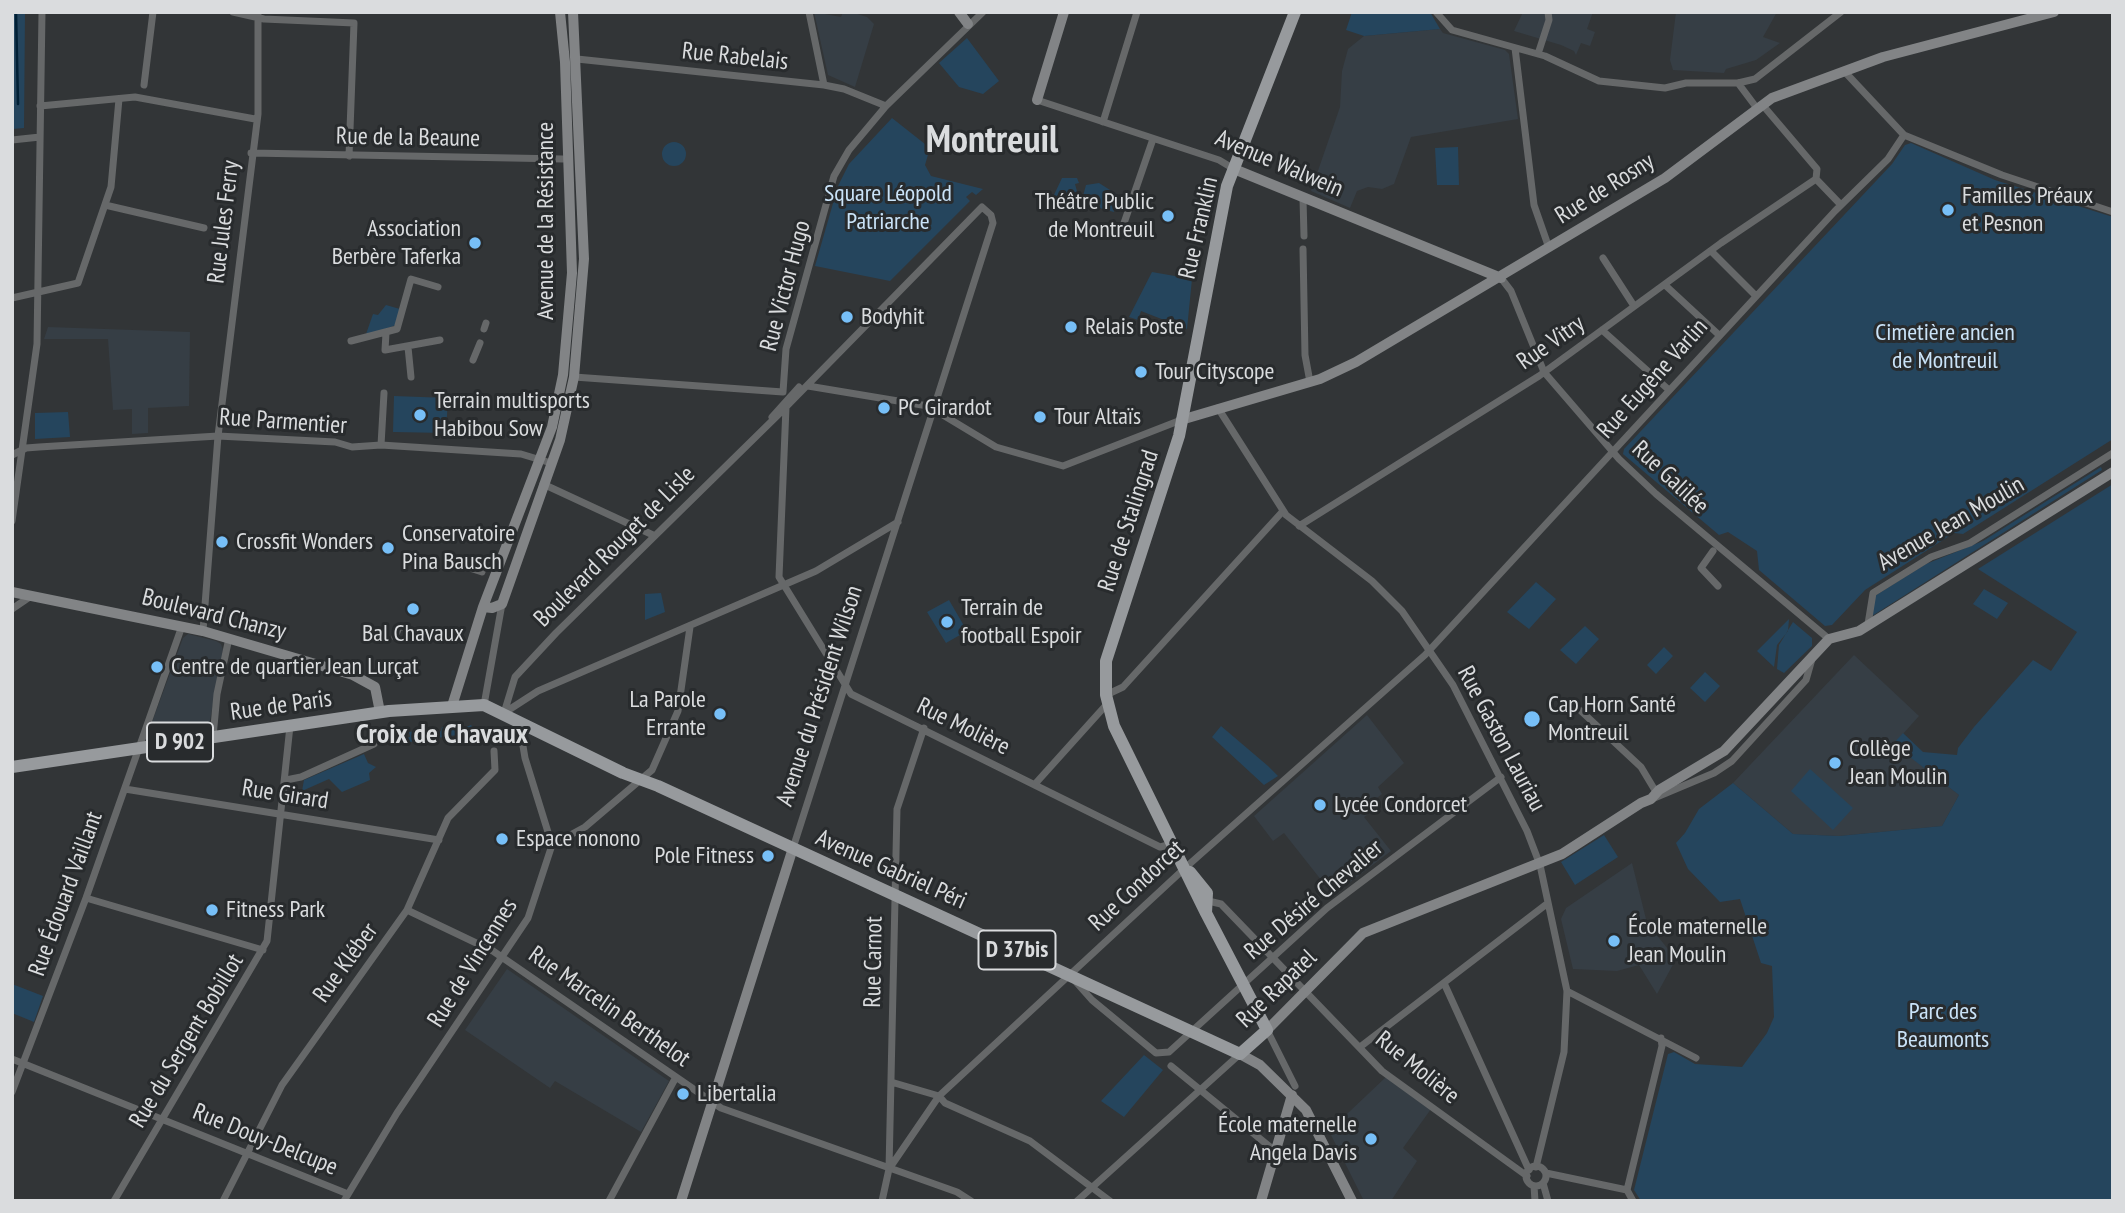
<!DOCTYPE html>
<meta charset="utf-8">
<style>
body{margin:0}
#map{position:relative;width:2125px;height:1213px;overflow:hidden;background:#323537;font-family:"PT Sans Narrow",sans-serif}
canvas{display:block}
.frame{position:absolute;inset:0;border:14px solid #dadcde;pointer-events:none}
</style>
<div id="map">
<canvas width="2125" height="1213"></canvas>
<div class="frame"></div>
</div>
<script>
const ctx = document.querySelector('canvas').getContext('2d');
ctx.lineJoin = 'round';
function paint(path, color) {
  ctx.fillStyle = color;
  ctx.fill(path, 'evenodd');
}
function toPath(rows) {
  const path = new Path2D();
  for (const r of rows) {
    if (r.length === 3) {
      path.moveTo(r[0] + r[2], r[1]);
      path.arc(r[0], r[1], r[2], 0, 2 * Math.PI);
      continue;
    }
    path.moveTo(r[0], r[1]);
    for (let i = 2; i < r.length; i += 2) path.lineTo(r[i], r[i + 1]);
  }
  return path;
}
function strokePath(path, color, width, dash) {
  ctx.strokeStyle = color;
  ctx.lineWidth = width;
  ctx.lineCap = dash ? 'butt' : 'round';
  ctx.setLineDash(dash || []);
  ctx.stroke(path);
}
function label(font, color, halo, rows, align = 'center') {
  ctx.font = font + ' "PT Sans Narrow",sans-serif';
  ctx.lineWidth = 6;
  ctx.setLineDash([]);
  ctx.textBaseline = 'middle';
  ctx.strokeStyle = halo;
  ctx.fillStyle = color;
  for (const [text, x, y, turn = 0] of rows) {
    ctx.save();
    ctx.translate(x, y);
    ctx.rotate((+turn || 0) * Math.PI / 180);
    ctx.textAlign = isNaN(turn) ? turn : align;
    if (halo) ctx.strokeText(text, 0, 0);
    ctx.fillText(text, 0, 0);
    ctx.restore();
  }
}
const built = toPath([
 [814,12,841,17,843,12,851,12,867,17,874,24,855,87,828,75],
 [1523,12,1593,12,1587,29,1595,32,1590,46,1581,43,1576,55,1574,51,1561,45,1514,31],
 [1676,12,1777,12,1763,37,1780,43,1756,60,1726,69,1724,73,1673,70,1670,60],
 [1440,29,1443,33,1505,50,1509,54,1518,119,1411,137,1394,184,1382,189,1368,187,1357,191,1350,208,1311,191,1340,107,1342,71,1348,49,1364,36],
 [48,327,190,332,189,406,148,408,148,433,132,434,132,409,113,410,108,339,44,339],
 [188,634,216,641,221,644,223,650,209,726,148,733,183,638],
 [1854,655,1919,716,1894,744,1959,795,1942,826,1839,836,1793,834,1733,783],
 [1367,715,1404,763,1378,787,1382,794,1372,802,1376,809,1364,817,1391,851,1333,895,1284,833,1273,841,1254,816],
 [1632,863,1647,923,1676,959,1657,994,1639,965,1617,971,1573,969,1561,919,1566,908],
 [507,969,669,1081,641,1132,555,1081,550,1088,465,1030],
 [1386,1077,1431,1109,1403,1148,1417,1161,1391,1201,1364,1201,1329,1131]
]);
const green = toPath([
 [12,12,25,12,24,128,12,129],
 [1352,12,1430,12,1440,29,1364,36,1346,30],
 [967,38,999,81,983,94,959,87,939,63],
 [892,118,930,148,925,165,931,176,983,189,976,195,972,192,966,197,970,201,890,281,815,266,838,186,849,164],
 [674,154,12],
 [1911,143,1995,180,2113,217,2113,439,1963,534,1954,533,1865,590,1832,625,1825,626,1759,570,1757,551,1728,532,1719,535,1623,454,1624,449,1892,164,1905,145],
 [1458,147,1459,185,1437,185,1435,148],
 [1062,178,1077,178,1079,183,1075,184,1077,191,1068,203,1053,197],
 [1099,183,1118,195,1120,206,1113,207,1114,212,1081,203,1086,185],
 [1152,272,1192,279,1187,329,1141,311,1138,320,1129,317],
 [386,305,400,309,396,325,365,337,373,314,378,315],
 [394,396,448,398,446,433,393,432],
 [68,412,70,437,35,439,35,413],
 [2101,467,2102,470,1872,616,1873,597,1926,564,1983,541],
 [2113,484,2113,1201,1641,1201,1634,1190,1668,1054,1674,1052,1695,1064,1742,1067,1767,1033,1774,1017,1772,966,1761,963,1740,899,1720,902,1688,869,1676,843,1685,833,1699,809,1733,783,1793,834,1839,836,1942,826,1959,795,1893,744,1903,733,1923,752,1957,755,1958,748,1974,727,2033,660,2051,671,2077,632,1978,569],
 [1536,582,1556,599,1529,629,1507,612],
 [1984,589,2008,603,1997,619,1973,604],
 [661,593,665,612,645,620,645,594],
 [949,600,967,631,946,643,927,612],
 [1789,619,1788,631,1777,645,1774,667,1757,651],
 [1793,622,1812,638,1812,646,1784,673,1777,669,1779,645],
 [1585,626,1599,639,1576,664,1560,650],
 [1664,647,1673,656,1656,674,1647,665],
 [1705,672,1720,686,1705,702,1690,688],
 [471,725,477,732,396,744,390,740,395,735,397,740,410,737,409,732,422,730,425,736,441,731,442,727,452,726,456,731],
 [1221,726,1268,766,1278,776,1264,785,1212,737],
 [364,754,368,763,376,767,369,773,370,780,342,792,329,779,302,791,304,780],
 [1810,769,1853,808,1833,830,1791,791],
 [1604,835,1618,857,1575,885,1561,862],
 [12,984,43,996,34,1022,12,1013],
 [1144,1055,1163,1070,1124,1117,1101,1101]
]);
const stream = toPath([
 [16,12,18,104]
]);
const street = toPath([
 [233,12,264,19,354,23,349,156],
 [809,12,824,85],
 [1436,12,1452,30,1545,56,1599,81,1665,88,1686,83,1738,83,1755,79,1841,12],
 [1515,48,1534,205,1549,248],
 [1538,54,1549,20,1548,12],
 [577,59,824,85,844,89,886,106],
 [1844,71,1904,135,2002,175,2113,212],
 [1738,83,1756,107],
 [144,85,153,12],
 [1037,100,1219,160,1234,169],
 [40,106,135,97,255,119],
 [1766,109,1817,169,1816,179],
 [1103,122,1137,12],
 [12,140,40,137],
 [251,153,563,159],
 [1816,179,1841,205],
 [1303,199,1304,236],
 [105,205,204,228],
 [1123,226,1153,139],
 [1303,249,1305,355,1310,382],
 [1712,252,1756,296],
 [1603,258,1634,306],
 [1501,278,1511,291,1544,372,1619,459,1656,494,1829,639],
 [1665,285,1719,335],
 [12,298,78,283,111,187,119,99],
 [484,329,486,323],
 [1602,330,1669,390],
 [386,333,385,350,440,340],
 [351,341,397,329,411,279,438,287],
 [408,347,411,377],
 [473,360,480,343],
 [574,377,783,392],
 [808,386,928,406,996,447,1063,466,1181,420],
 [783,392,786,349,834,176,849,150,886,106,983,12],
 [786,407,779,577,851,694,1160,847,1172,844],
 [1218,408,1286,515,1372,581,1402,611,1453,685,1527,831,1540,865,1567,991,1564,1052,1536,1167],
 [772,417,799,387],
 [381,445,384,393],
 [12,455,26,448,39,447,218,436,335,442,352,447,381,445,521,454,551,463],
 [543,484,653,535],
 [12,521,37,344,42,12],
 [1299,526,1539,376,1721,243,1816,179],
 [1713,551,1701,568,1718,586],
 [448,561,482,572],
 [12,609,31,596],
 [1868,624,1873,593,1931,557,1970,543,2113,453],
 [203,631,218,436,258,114,258,12],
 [395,637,399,627,404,627],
 [1106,695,1123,687,1283,511],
 [484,705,502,604],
 [1581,711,1641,767,1656,792],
 [504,713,515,677,556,633,780,413,982,207,991,215,993,223,793,848],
 [504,713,538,691,816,571,898,522],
 [213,737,217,694,229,638],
 [286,780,301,777,374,744],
 [1035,784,1107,704],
 [125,789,439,840],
 [1652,799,1714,773,1732,761,1806,680,1812,659],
 [552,845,585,827,652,770,678,711,690,627],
 [86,898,263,950],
 [1204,900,1221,904,1382,1071,1527,1176],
 [407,910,493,951,721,1108,957,1192,971,1201],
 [1076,982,1092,1000,1156,1053,1169,1052,1327,908,1501,777],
 [1444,983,1529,1170],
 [1567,991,1696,1058],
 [1267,1030,1295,1086],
 [1360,1047,1548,903],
 [12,1059,348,1194],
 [1171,1066,1275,1151],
 [891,1082,939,1096,945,1103,1030,1141,1110,1201],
 [12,1092,86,898,182,626],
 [1536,1176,10],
 [889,1169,939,1096,1185,868,1425,655,1835,211,1888,159,1904,135],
 [1546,1173,1627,1190],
 [1543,1183,1548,1201],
 [1534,1186,1535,1201],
 [114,1201,267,941,290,726],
 [223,1201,282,1085,407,910,448,818,495,770,494,751],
 [344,1201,397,1113,528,918,552,845,525,758,522,740,526,725],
 [609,1201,676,1077],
 [882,1201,889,1169,897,809,924,728],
 [1077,1201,1240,1054],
 [1633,1201,1627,1190,1662,1046,1661,1038]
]);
const secondary = toPath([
 [959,12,968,24],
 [1037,100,1064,12],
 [1234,169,1501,278],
 [1181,420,1320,379,1356,362,1665,178,1772,98,1883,57,2054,12],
 [12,592,203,631,353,675,375,687,380,712],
 [483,607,492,608,502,604,560,440,574,377,584,259,573,12],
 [452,706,483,607,552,427,563,375,572,273,565,62,560,12],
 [1267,1030,1363,933,1562,854,1641,803,1651,799,1659,790,1724,751,1829,639,1859,631,2113,472],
 [1240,1054,1260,1065,1306,1110,1352,1201],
 [681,1201,793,848],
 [1261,1201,1292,1095]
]);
const primary = toPath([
 [12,767,389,711,484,705,623,773,658,786,1240,1054,1267,1030,1206,913,1114,726,1106,695,1106,661,1179,436,1227,186,1295,12],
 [1190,872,1207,893,1206,913]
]);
const markers = [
 [1948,210,7,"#77bff7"],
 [1168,216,7,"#77bff7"],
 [475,243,7,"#77bff7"],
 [847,317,7,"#77bff7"],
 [1071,327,7,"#77bff7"],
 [1141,372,7,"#77bff7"],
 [884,408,7,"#77bff7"],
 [420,415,7,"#77bff7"],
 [1040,417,7,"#77bff7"],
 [222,542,7,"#77bff7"],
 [388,548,7,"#77bff7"],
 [413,609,7,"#77bff7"],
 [947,622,7,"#77bff7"],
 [157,667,7,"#77bff7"],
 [720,714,7,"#77bff7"],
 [1532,719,9,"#77bff7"],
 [1835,763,7,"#77bff7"],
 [1320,805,7,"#77bff7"],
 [502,839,7,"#77bff7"],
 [768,856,7,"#77bff7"],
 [212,910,7,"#77bff7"],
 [1614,941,7,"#77bff7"],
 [683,1094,7,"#77bff7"],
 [1371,1139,7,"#77bff7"]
];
const shields = [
 [180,742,66],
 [1017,950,77]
];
const shieldNames = [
 ["D 902",180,742],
 ["D 37bis",1017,950]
];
const streetNames = [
 ["Rue Rabelais",735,57,6],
 ["Rue de la Beaune",408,138,1],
 ["Avenue Walwein",1279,164,23],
 ["Rue de Rosny",1605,189,-32],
 ["Avenue de la Résistance",546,221,-90],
 ["Rue Jules Ferry",224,222,-83],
 ["Rue Franklin",1199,228,-77],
 ["Rue Victor Hugo",786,286,-75],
 ["Rue Vitry",1551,343,-35],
 ["Rue Eugène Varlin",1653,379,-48],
 ["Rue Parmentier",283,422,4],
 ["Rue Galilée",1670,478,43],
 ["Rue de Stalingrad",1129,521,-72],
 ["Avenue Jean Moulin",1951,524,-30],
 ["Boulevard Rouget de Lisle",615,547,-45],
 ["Boulevard Chanzy",214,615,14],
 ["Avenue du Président Wilson",820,696,-72],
 ["Rue de Paris",281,706,-8],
 ["Rue Molière",963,727,26],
 ["Rue Gaston Lauriau",1501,739,62],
 ["Rue Girard",285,795,9],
 ["Avenue Gabriel Péri",891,870,24],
 ["Rue Condorcet",1137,886,-43],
 ["Rue Édouard Vaillant",66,894,-70],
 ["Rue Désiré Chevalier",1314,900,-40],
 ["Rue Carnot",874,962,-89],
 ["Rue Kléber",346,963,-54],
 ["Rue de Vincennes",473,963,-58],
 ["Rue Rapatel",1277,989,-44],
 ["Rue Marcelin Berthelot",609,1007,35],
 ["Rue du Sergent Bobillot",187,1041,-59],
 ["Rue Molière",1417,1068,39],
 ["Rue Douy-Delcupe",265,1140,22]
];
const parkNames = [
 ["Square Léopold",888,194],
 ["Patriarche",888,222],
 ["Cimetière ancien",1945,333],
 ["de Montreuil",1945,361],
 ["Parc des",1943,1012],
 ["Beaumonts",1943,1040]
];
const poiNames = [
 ["Familles Préaux",1962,196],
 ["et Pesnon",1962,224],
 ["Théâtre Public",1154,202,"right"],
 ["de Montreuil",1154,230,"right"],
 ["Association",461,229,"right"],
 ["Berbère Taferka",461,257,"right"],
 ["Bodyhit",861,317],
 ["Relais Poste",1085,327],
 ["Tour Cityscope",1155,372],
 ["Terrain multisports",434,401],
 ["Habibou Sow",434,429],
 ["PC Girardot",898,408],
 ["Tour Altaïs",1054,417],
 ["Conservatoire",402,534],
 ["Pina Bausch",402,562],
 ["Crossfit Wonders",236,542],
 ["Terrain de",961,608],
 ["football Espoir",961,636],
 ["Bal Chavaux",413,634,"center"],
 ["Centre de quartier Jean Lurçat",171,667],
 ["La Parole",706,700,"right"],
 ["Errante",706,728,"right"],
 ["Cap Horn Santé",1548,705],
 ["Montreuil",1548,733],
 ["Collège",1849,749],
 ["Jean Moulin",1849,777],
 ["Lycée Condorcet",1334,805],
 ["Espace nonono",516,839],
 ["Pole Fitness",754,856,"right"],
 ["Fitness Park",226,910],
 ["École maternelle",1628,927],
 ["Jean Moulin",1628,955],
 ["Libertalia",697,1094],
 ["École maternelle",1357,1125,"right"],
 ["Angela Davis",1357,1153,"right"]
];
const quarterNames = [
 ["Croix de Chavaux",442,735]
];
const townNames = [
 ["Montreuil",992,141]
];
paint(built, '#363e45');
paint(green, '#25455d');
strokePath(stream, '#012035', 2.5);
strokePath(street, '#666869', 7);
strokePath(secondary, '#828486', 10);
strokePath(primary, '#979a9d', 12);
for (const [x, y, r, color] of markers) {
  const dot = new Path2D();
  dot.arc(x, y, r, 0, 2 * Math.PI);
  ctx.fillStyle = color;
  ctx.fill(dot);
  strokePath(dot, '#282b2d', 2.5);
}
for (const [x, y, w] of shields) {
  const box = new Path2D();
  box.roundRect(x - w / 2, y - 19.5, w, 39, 5);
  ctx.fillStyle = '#282b2d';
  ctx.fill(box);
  strokePath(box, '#dadcde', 2);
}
label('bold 23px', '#dadcde', null, shieldNames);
label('24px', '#dadcde', '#282b2d', streetNames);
label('24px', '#cae3f8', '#282b2d', parkNames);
label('24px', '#dadcde', '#282b2d', poiNames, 'left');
label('bold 28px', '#dadcde', '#282b2d', quarterNames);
label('bold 38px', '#dadcde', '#282b2d', townNames);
</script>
